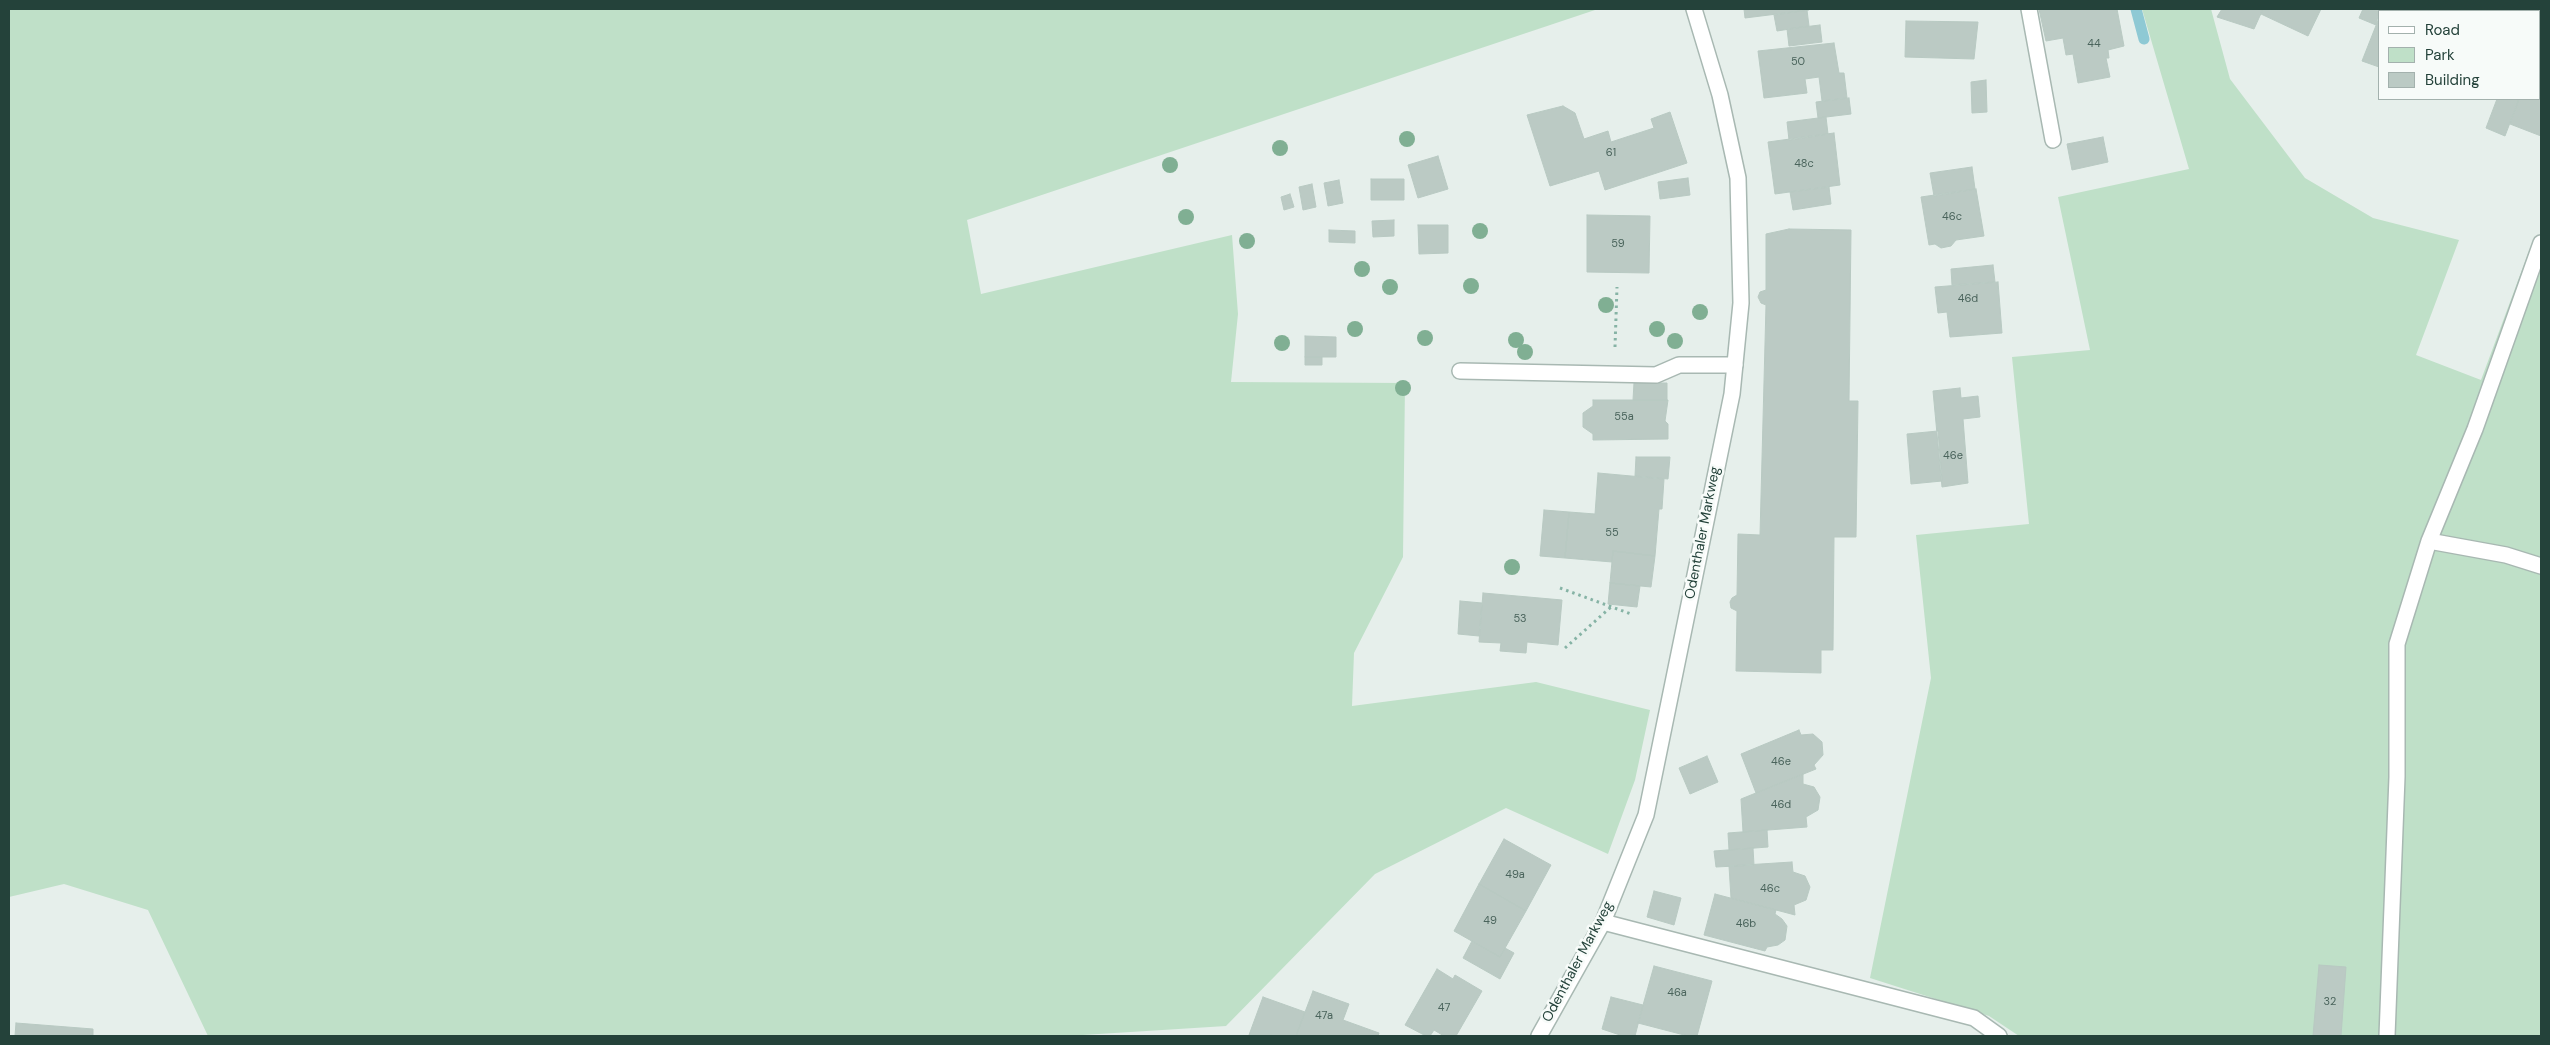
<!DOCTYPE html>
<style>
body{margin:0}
#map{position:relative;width:2550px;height:1045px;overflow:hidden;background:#e6efeb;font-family:"DM Sans",sans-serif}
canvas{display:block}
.frame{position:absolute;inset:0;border:10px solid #24423a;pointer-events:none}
.legend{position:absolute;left:2378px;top:10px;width:162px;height:90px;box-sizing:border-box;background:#f7fbf9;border:1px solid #a3b1ad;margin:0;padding:6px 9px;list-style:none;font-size:15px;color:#24423a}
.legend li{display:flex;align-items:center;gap:10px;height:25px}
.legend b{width:25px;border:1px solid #a3b1ad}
</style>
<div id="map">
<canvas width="2550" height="1045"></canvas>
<div class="frame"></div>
<ul class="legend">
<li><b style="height:6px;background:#fff"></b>Road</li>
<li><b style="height:14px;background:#bfe0c8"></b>Park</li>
<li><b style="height:14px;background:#bbcac4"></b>Building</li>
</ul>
</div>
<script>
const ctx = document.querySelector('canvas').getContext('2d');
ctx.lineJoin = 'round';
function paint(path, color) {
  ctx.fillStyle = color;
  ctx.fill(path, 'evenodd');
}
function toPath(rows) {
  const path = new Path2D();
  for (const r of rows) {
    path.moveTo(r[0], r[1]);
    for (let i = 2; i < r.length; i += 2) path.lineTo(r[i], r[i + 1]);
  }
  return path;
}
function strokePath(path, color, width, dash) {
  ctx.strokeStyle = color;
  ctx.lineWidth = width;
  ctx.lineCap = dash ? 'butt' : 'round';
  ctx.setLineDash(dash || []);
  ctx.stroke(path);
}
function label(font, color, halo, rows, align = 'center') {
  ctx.font = font + ' "DM Sans",sans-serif';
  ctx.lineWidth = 5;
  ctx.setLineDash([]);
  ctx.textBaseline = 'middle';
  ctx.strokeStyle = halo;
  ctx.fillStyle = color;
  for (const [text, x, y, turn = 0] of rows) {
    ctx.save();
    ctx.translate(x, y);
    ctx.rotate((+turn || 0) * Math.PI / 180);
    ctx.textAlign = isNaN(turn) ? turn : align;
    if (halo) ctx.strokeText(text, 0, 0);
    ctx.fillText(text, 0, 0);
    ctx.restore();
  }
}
const green = toPath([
 [9,9,1598,9,967,220,981,294,1232,235,1238,314,1231,382,1405,383,1403,557,1354,653,1352,706,1536,682,1650,710,1635,780,1608,854,1506,808,1375,874,1226,1026,1067,1036,208,1036,148,910,64,884,9,897],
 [2142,9,2211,9,2230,79,2305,178,2373,218,2459,240,2416,355,2481,380,2529,251,2541,253,2541,1036,2019,1036,1989,1016,1870,978,1931,678,1916,535,2029,524,2012,357,2090,350,2058,197,2189,169]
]);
const stream = toPath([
 [2136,9,2144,39]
]);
const building = toPath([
 [1744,9,1809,9,1809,10,1745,18,1744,9],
 [2039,9,2117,9,2124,46,2108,50,2109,58,2106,58,2110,77,2078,83,2073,54,2066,55,2063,38,2046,41,2039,9],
 [2222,9,2263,9,2254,29,2217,17,2222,9],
 [2263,9,2321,9,2308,36,2261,14,2263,9],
 [2363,9,2382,9,2379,11,2376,25,2359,18,2363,9],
 [2382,9,2417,9,2424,11,2381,11,2382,9],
 [1807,10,1809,26,1777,31,1774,15,1807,10],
 [2379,18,2379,67,2362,61,2379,18],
 [1906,21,1978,22,1974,59,1905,57,1906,21],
 [1820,25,1822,42,1789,46,1787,29,1820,25],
 [1834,43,1839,73,1844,73,1847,98,1822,101,1819,77,1805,79,1807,93,1764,98,1758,51,1834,43],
 [2540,43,2541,44,2541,136,2510,124,2519,99,2539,99,2540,43],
 [1986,80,1987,112,1972,113,1971,82,1986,80],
 [1849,98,1851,114,1818,118,1816,102,1849,98],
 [2497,99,2519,99,2505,136,2486,128,2497,99],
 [1563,106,1575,113,1584,139,1608,131,1611,142,1654,128,1651,119,1670,112,1687,163,1605,190,1599,171,1550,186,1527,115,1563,106],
 [1826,117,1828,134,1789,140,1787,122,1826,117],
 [1834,133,1840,185,1775,194,1768,142,1834,133],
 [2103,137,2108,162,2072,170,2067,144,2103,137],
 [1438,156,1448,189,1418,198,1408,165,1438,156],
 [1972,167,1975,189,1934,196,1930,173,1972,167],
 [1688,178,1690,195,1660,199,1658,182,1688,178],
 [1371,179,1404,179,1404,200,1371,200,1371,179],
 [1339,180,1343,203,1328,206,1324,183,1339,180],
 [1312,184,1316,207,1303,210,1299,187,1312,184],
 [1829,187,1831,204,1793,210,1790,192,1829,187],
 [1976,189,1984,236,1956,240,1951,246,1941,248,1935,244,1929,245,1921,197,1976,189],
 [1290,194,1294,207,1284,210,1281,197,1290,194],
 [1587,215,1650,216,1649,273,1587,272,1587,215],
 [1394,220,1394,236,1373,237,1372,221,1394,220],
 [1418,225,1448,225,1448,253,1419,254,1418,225],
 [1789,229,1851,230,1849,401,1858,401,1856,537,1834,537,1833,650,1821,650,1821,673,1736,671,1737,611,1731,608,1730,602,1732,598,1737,595,1738,534,1760,535,1766,305,1761,303,1758,297,1760,292,1766,290,1766,234,1789,229],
 [1329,230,1355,231,1355,243,1329,242,1329,230],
 [1993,265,1995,282,1952,285,1951,269,1993,265],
 [1998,282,2002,333,1950,337,1947,312,1938,313,1935,287,1998,282],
 [1305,336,1336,337,1336,357,1305,357,1305,336],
 [1305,357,1322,357,1322,365,1305,365,1305,357],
 [1634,383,1667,383,1667,400,1633,400,1634,383],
 [1960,388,1961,398,1978,396,1980,417,1963,419,1968,483,1942,487,1933,391,1960,388],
 [1593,400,1668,400,1665,421,1668,424,1668,439,1593,440,1593,434,1583,427,1583,413,1593,406,1593,400],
 [1938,431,1942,481,1911,484,1907,434,1938,431],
 [1636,457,1670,457,1668,479,1635,476,1636,457],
 [1598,473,1664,479,1662,509,1659,509,1655,556,1613,551,1612,562,1565,558,1569,512,1595,514,1598,473],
 [1544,510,1569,512,1565,558,1540,556,1544,510],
 [1613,551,1655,556,1651,587,1610,583,1613,551],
 [1610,583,1640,586,1637,607,1608,604,1610,583],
 [1483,593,1562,600,1558,645,1527,642,1526,653,1500,651,1501,643,1479,642,1483,593],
 [1460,601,1482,603,1479,636,1458,634,1460,601],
 [1799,730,1801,735,1813,734,1822,742,1823,755,1814,765,1816,769,1756,793,1741,754,1799,730],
 [1707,756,1718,782,1690,794,1679,768,1707,756],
 [1803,774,1803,784,1814,787,1820,797,1818,810,1806,817,1807,827,1743,832,1741,799,1803,774],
 [1767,830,1768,847,1729,850,1728,833,1767,830],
 [1504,839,1551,865,1526,911,1479,884,1504,839],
 [1753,848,1754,865,1716,867,1714,851,1753,848],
 [1792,862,1793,872,1805,876,1810,887,1806,900,1794,905,1795,915,1731,898,1729,866,1792,862],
 [1479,884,1526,911,1500,957,1454,931,1479,884],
 [1654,891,1681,898,1674,925,1647,917,1654,891],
 [1715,894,1776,910,1775,914,1782,919,1787,926,1785,940,1778,945,1767,947,1765,951,1704,935,1715,894],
 [1472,941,1500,957,1505,948,1514,953,1500,979,1463,958,1472,941],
 [2319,965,2346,967,2341,1036,2313,1036,2319,965],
 [1654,966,1712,981,1697,1036,1688,1036,1638,1023,1654,966],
 [1437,969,1453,979,1455,975,1482,991,1456,1036,1444,1036,1434,1030,1430,1036,1426,1036,1405,1025,1437,969],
 [1313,991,1349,1004,1343,1020,1379,1033,1378,1036,1296,1036,1313,991],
 [1263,997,1305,1012,1296,1036,1249,1035,1263,997],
 [1611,997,1643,1005,1635,1036,1623,1036,1602,1029,1611,997],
 [16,1023,93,1029,93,1036,15,1036,16,1023]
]);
const path = toPath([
 [1615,347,1617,287],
 [1560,588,1631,614],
 [1565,648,1611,607]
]);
const service = toPath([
 [2029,9,2053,140],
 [1460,371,1656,375,1679,365,1735,365],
 [2429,541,2506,555,2541,566],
 [1603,922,1974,1018,1999,1036],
 [2387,1036,2397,777,2397,644,2429,541,2475,429,2541,243]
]);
const minor = toPath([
 [1539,1036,1603,922,1646,815,1732,394,1741,303,1738,178,1720,95,1694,9]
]);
const trees = [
 [1407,139],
 [1280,148],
 [1170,165],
 [1186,217],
 [1480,231],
 [1247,241],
 [1362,269],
 [1471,286],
 [1390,287],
 [1606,305],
 [1700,312],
 [1355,329],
 [1657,329],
 [1425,338],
 [1516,340],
 [1675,341],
 [1282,343],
 [1525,352],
 [1403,388],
 [1512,567]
];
const numberNames = [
 ["44",2094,44],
 ["50",1798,62],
 ["61",1611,153],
 ["48c",1804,164],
 ["46c",1952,217],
 ["59",1618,244],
 ["46d",1968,299],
 ["55a",1624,417],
 ["46e",1953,456],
 ["55",1612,533],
 ["53",1520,619],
 ["46e",1781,762],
 ["46d",1781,805],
 ["49a",1515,875],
 ["46c",1770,889],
 ["49",1490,921],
 ["46b",1746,924],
 ["46a",1677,993],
 ["32",2330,1002],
 ["47",1444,1008],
 ["47a",1324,1016]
];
const streetNames = [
 ["Odenthaler Markweg",1703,533,-79],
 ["Odenthaler Markweg",1578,962,-62]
];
paint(green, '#bfe0c8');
strokePath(stream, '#8ec9d4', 11);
paint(building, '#bbcac4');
strokePath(building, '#b8c9c2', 1);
strokePath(service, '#a8b8b2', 18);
strokePath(minor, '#a8b8b2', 18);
strokePath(path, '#86b3a5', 3, [2.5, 4]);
strokePath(service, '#fff', 15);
strokePath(minor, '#fff', 15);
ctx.fillStyle = '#80af93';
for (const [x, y] of trees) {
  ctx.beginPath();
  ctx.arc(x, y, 8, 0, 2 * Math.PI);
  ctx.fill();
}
label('11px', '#4a645c', null, numberNames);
label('14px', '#24423a', '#f7fbf9', streetNames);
</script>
